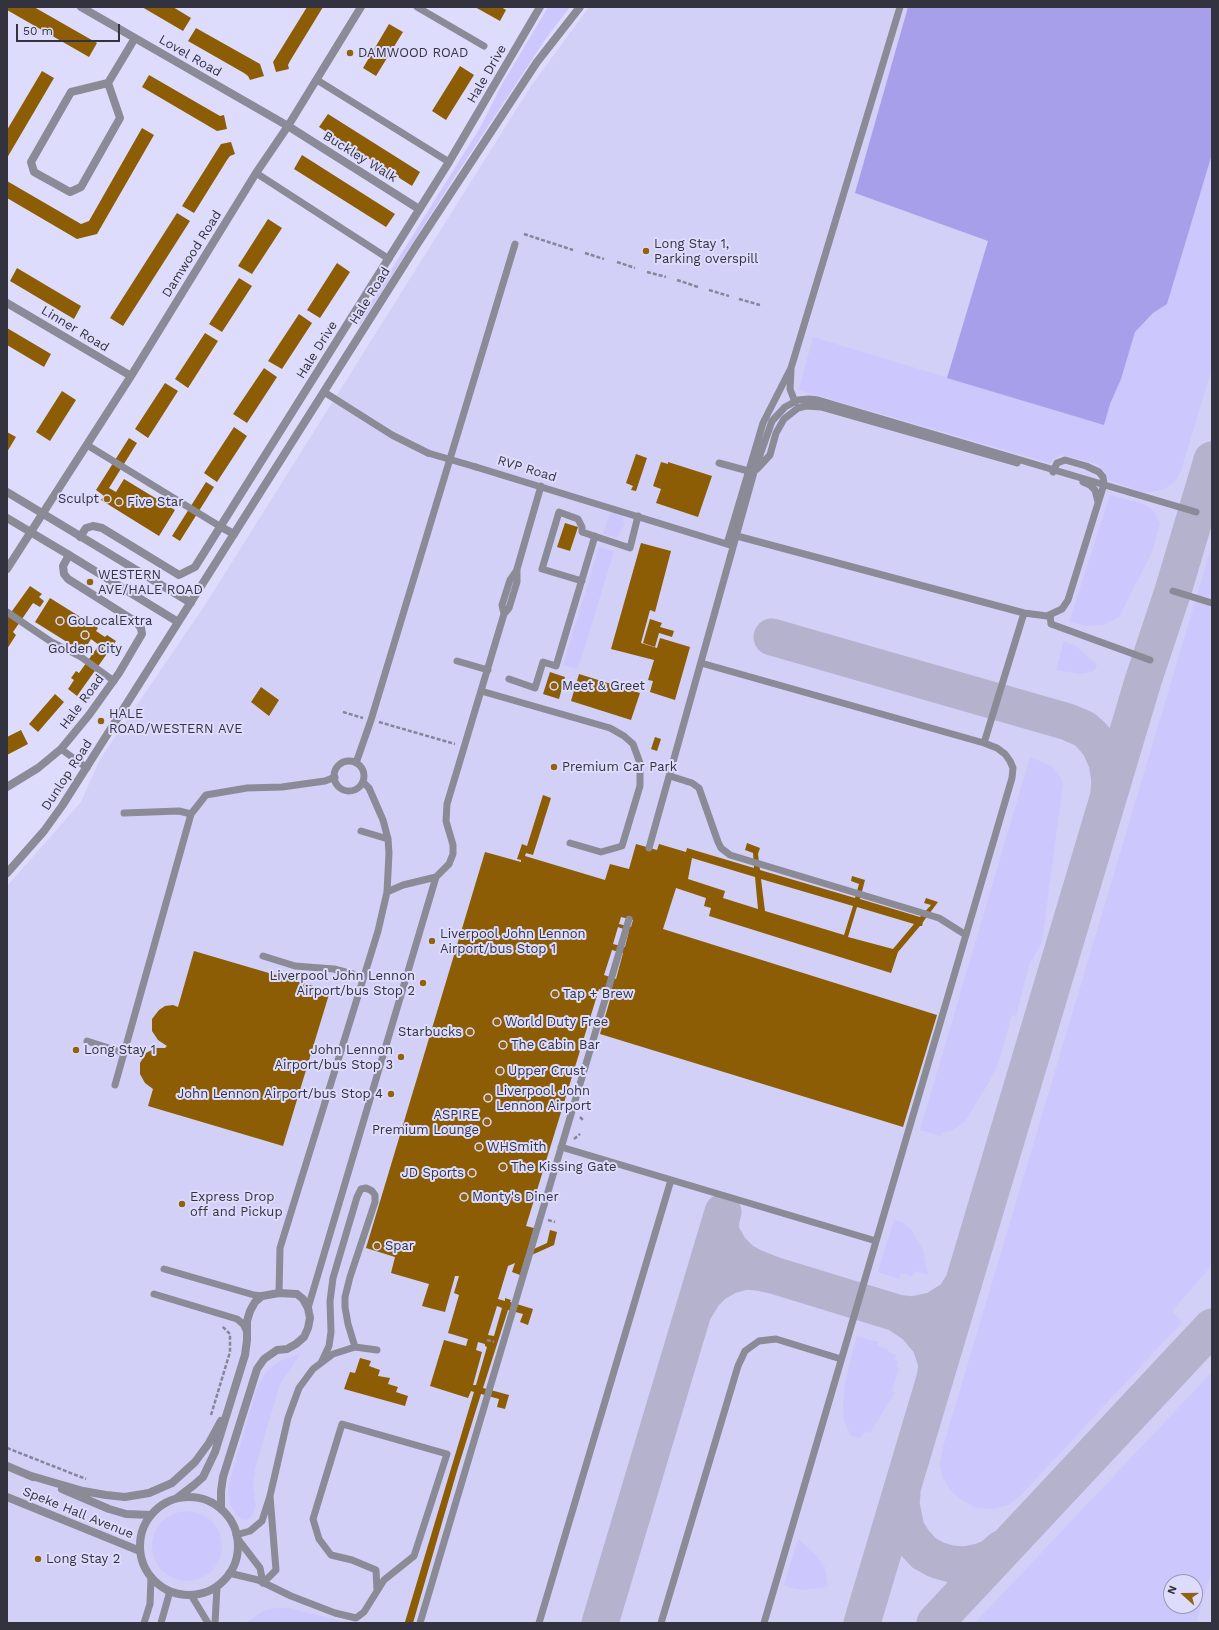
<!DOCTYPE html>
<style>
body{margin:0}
#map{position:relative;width:1219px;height:1630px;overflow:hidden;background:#dedcfc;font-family:"Work Sans",sans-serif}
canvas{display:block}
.frame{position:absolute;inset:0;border:8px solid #33333f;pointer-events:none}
.north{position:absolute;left:1163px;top:1574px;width:40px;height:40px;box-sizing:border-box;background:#dedcfc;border:1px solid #9a98b0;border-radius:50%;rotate:291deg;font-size:11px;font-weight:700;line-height:16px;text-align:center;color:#33333f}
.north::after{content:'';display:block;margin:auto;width:14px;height:18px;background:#91620f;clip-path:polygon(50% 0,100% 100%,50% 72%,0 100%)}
.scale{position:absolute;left:16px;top:24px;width:104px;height:18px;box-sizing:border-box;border:2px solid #33333f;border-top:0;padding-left:5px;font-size:12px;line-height:14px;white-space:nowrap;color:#33333f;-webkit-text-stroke:3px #dedcfc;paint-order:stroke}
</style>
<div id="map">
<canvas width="1219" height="1630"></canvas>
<div class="frame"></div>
<div class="north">N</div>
<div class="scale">50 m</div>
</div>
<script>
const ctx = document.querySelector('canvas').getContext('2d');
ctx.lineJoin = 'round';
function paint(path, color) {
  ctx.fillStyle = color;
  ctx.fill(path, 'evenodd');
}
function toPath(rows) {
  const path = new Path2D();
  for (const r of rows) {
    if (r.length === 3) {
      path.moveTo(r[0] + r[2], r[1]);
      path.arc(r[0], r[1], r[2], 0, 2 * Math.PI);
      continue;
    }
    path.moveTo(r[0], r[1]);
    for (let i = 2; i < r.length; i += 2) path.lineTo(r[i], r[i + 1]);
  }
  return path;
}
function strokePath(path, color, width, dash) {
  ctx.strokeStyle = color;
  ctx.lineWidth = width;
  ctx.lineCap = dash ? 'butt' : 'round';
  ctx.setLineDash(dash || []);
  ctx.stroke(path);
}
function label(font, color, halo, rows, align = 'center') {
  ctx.font = font + ' "Work Sans",sans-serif';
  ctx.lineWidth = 4;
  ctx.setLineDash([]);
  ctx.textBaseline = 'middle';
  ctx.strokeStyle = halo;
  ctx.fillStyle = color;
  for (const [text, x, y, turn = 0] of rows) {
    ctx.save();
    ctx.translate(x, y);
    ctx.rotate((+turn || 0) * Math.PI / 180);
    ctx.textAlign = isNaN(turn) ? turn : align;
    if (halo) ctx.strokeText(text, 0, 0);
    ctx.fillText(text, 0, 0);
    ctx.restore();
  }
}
const built = toPath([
 [589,7,1212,7,1212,1623,7,1623,7,886,81,802,100,759,205,605,531,86],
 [1171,1582,1195,1582,1195,1606,1171,1606]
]);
const green = toPath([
 [548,7,570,7,547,37,458,172,359,327,360,320,481,126,501,86],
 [1212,154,1212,368,1181,471,1176,480,1165,489,1157,491,1143,492,1108,480,1105,472,1097,464,1061,455,1052,460,1050,463,799,390,813,337,1104,425,1110,404,1121,379,1135,332,1153,313,1167,304],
 [1110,495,1143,504,1153,510,1160,523,1152,552,1119,617,1103,625,1087,626,1069,622],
 [611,511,623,516,624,525,617,538,603,534],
 [1212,545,1212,1265,1172,1311,1182,1322,1021,1495,1008,1505,993,1509,977,1508,963,1501,951,1491,943,1478,940,1465,943,1447],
 [599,547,614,551,578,669,563,665],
 [1064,641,1076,646,1097,665,1094,671,1081,674,1056,670],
 [1030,757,1053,767,1061,778,1063,783,1042,942,1029,965,1016,1016,1012,1015,998,1064,991,1079,965,1121,953,1130,942,1133,941,1136,920,1130],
 [894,1220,902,1222,912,1231,923,1250,928,1275,914,1271,912,1276,901,1273,899,1279,878,1272],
 [857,1336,878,1342,877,1346,889,1349,888,1352,896,1355,895,1360,898,1361,896,1367,899,1368,892,1391,895,1392,870,1433,865,1432,860,1438,851,1436,844,1420,843,1407,845,1382],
 [301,1353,280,1384,256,1465,253,1483,256,1507,251,1517,246,1520,241,1519,236,1515,230,1505,228,1488,256,1390,267,1371,280,1361],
 [1212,1372,1212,1570,1196,1623,975,1623],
 [1171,1582,1195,1582,1195,1606,1171,1606],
 [187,1546,35],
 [798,1539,814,1553,825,1567,828,1587,804,1590,788,1587,784,1585],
 [276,1608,288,1608,347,1623,246,1623,263,1611]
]);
const forest = toPath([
 [908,7,1212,7,1212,154,1167,304,1153,313,1135,332,1121,379,1110,404,1104,425,947,378,988,241,855,193]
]);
const taxiway = toPath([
 [772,637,1068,722,1084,729,1090,734,1099,744,1107,762,1110,781,1109,791],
 [773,1275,897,1313],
 [696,1307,704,1294,714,1284,728,1276,745,1271,758,1272,773,1275,753,1267,742,1261,730,1249,720,1231,721,1220],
 [935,1379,937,1364,930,1343,915,1325,897,1313,913,1315,935,1310,954,1298,964,1282],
 [902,1494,901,1504,906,1529,914,1542,924,1553,937,1560,951,1564,965,1565,980,1562,992,1557,1001,1549],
 [600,1623,723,1212],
 [862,1623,1143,681,1173,591,1212,460],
 [935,1623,1212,1327]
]);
const building = toPath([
 [7,7,34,7,97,43,89,57,7,10],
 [142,7,173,7,191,18,183,31],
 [307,7,323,7,290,61,288,65,289,69,276,72,273,62],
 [475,7,501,7,506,10,500,21],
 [389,24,403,32,376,76,363,68],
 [196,28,260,64,264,76,250,80,248,76,244,73,188,41],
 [460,66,474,75,446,120,432,111],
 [42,71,54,78,7,158,7,130],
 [149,75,220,116,224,115,227,129,217,131,142,87],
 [328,114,420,172,412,186,319,127],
 [142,128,154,135,97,234,77,239,7,198,7,181,81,224,89,221],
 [231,142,235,154,230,156,227,160,194,213,182,206,221,144],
 [302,155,395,214,386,227,294,169],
 [177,213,190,221,123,326,110,318],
 [268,219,282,228,252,274,238,266],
 [337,263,350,272,320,318,307,310],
 [17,268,81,306,74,319,10,281],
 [239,278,252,286,222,332,209,324],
 [299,314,312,323,282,369,268,361],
 [7,328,51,354,44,367,7,345],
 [205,333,218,341,188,388,175,379],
 [264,368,277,377,247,423,233,414],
 [165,383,178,391,148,438,135,429],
 [62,391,76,400,50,441,36,432],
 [234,427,247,436,217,482,204,473],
 [7,432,16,437,7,452],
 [129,438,137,443,109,488,116,492,124,479,175,510,159,536,101,500,104,496,96,490],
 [636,454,647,458,636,491,631,490,633,486,626,483],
 [661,462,668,464,668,462,712,476,698,517,656,503,661,489,653,486],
 [206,482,214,487,180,541,172,536],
 [565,523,578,527,570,551,557,547],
 [641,543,671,551,655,612,650,610,641,643,657,648,660,638,690,647,675,700,650,692,653,681,648,680,654,660,611,649],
 [30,586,42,594,39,597,44,601,40,607,33,603,13,632,16,635,7,649,7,618],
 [50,598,98,628,96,631,105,637,107,635,116,641,77,696,68,689,74,680,71,678,76,671,79,673,99,645,91,639,83,652,35,622],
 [650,619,662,623,660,627,674,631,672,637,659,633,655,647,643,643],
 [550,672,565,677,559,699,543,694],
 [579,674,640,693,631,720,571,701],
 [261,687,279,700,269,716,251,702],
 [55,694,64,702,38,732,29,724],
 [21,730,28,744,7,755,7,737],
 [655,737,661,739,657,751,651,749],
 [543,795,551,798,533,855,526,853,525,856,605,880,610,864,629,869,636,844,657,850,659,844,686,852,687,848,754,868,753,853,745,850,747,843,760,848,758,854,760,870,855,898,859,884,851,881,852,876,865,880,860,899,920,917,931,905,924,903,926,898,938,902,923,922,922,926,920,926,898,952,891,973,709,916,711,908,704,906,706,898,676,888,663,929,937,1015,903,1127,600,1034,612,993,599,989,526,1226,534,1228,527,1252,547,1243,550,1230,557,1232,554,1245,525,1258,520,1275,512,1272,515,1263,508,1266,498,1299,505,1301,505,1298,511,1300,510,1302,533,1309,528,1325,520,1322,523,1314,508,1310,483,1388,509,1395,505,1409,497,1407,499,1399,481,1394,457,1471,413,1623,409,1623,405,1622,474,1392,471,1391,468,1398,430,1386,444,1340,466,1346,468,1339,448,1333,459,1295,454,1293,459,1276,455,1276,445,1312,422,1306,429,1284,391,1273,395,1257,366,1248,485,852,521,862,521,860,517,859,522,844,527,846],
 [692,858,755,877,758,909,723,898,725,891,688,879],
 [761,879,853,906,844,935,765,911],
 [857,907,914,924,893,949,848,937],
 [621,917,633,920,631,927,619,924],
 [618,927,629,931,625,947,613,944],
 [612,950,623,953,616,979,604,975],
 [497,1306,502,1308,494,1336,488,1335],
 [478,1342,485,1344,485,1346,487,1347,476,1385,473,1385,482,1352,476,1350],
 [194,951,330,991,283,1146,148,1106,153,1089,145,1083,140,1074,140,1063,146,1053,156,1048,165,1048,167,1046,158,1040,152,1031,152,1019,159,1010,165,1006,173,1005,178,1007],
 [360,1358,371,1361,369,1366,380,1370,378,1376,390,1378,388,1384,398,1387,396,1392,408,1396,405,1406,344,1389,350,1372,355,1373]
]);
const path = toPath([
 [524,234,573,250],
 [585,253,604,259],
 [617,262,635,268],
 [647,272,666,277],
 [677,280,698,287],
 [709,290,729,296],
 [739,299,760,305],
 [343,712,363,718],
 [379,722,455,744],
 [580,1117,584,1121],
 [574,1139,580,1134],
 [548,1220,555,1222],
 [487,1340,494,1342],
 [211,1415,230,1352,230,1334,222,1326],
 [7,1448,86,1479]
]);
const service = toPath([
 [417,7,484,46],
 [317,80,449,162],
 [256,173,389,259],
 [791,370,790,389,795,402],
 [324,392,392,435,428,453],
 [87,445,221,527],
 [719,463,752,472],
 [476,467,730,545],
 [757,469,770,455,776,433,784,419,798,408,806,406,821,407,1017,463],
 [1083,482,1090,485,1095,490,1098,502],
 [737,536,1024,613,1047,616,1062,609,1068,600,1104,484,1103,477,1099,472,1086,466,1065,460,1057,463,1053,472],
 [727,544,763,423,791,368,900,7],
 [582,581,542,569,559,512,578,519,582,527,582,532,630,548,638,516],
 [1173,591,1212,603],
 [7,612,50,641,81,657,114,681],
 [504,614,502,605,510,580,517,570],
 [1050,615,1051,624,1150,660],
 [457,661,488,670],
 [701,663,984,743,997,748,1005,754,1010,761,1013,768,1012,778,764,1623],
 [509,679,535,688,543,662,556,666,595,536],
 [481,691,610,728,624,736,633,744,640,763,640,786,622,846,601,852,570,843],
 [984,743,1024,613],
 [61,749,87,768],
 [349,776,15],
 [356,763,371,720,515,244],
 [670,776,692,783,699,788,718,842,721,848,730,855,939,918,966,935],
 [124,813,179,811,191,814],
 [361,831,388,839],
 [649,848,754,472,772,421,785,407,798,400,809,399,818,400,1196,512],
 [387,892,403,885,436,877,449,864,453,854,453,845,446,821,447,804,504,614,509,608,517,582,517,569,541,486],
 [263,956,295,966,334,969,364,977],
 [87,1041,124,1053],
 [115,1085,191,814,206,795,247,788,282,787,325,781,335,777],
 [561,1147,876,1241],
 [164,1269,254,1295,262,1296],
 [279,1293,280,1248,378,931,387,892,389,853,388,839,383,820,369,788,363,782],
 [154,1294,237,1319,243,1324,247,1332],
 [308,1308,436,877],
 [321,1363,329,1346,331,1332,330,1301,333,1278,357,1197,361,1189,366,1188,372,1191,375,1195,375,1202,350,1277,345,1297,345,1307,348,1324,355,1347],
 [270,1496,288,1418,299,1388,313,1369,333,1354,355,1347,377,1350],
 [236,1535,250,1531,262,1521,270,1496,276,1570,263,1583],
 [237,1538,260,1568,263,1583],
 [229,1573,258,1580,291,1596,335,1613,356,1618,364,1612,384,1580,414,1556,447,1454,342,1424,313,1519,319,1539,331,1555,352,1560,376,1570,377,1590],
 [191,1595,208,1623],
 [144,1623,150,1604,151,1578],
 [161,1623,170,1591],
 [215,1623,217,1587],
 [420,1623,629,919],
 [539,1623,671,1180],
 [661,1623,738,1366,745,1351,759,1341,776,1339,841,1359]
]);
const pedestrian = toPath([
 [288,126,419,209]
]);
const minor = toPath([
 [81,7,288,126],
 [108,83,71,92,31,162,34,172,70,192,81,187,120,118,108,83,135,38],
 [7,303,131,376],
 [221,527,234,534],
 [80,537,86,528,93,526,102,528,179,575,195,567,449,162,540,7],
 [7,569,131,376,256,173,288,126,361,7],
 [7,787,38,768,61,749,89,715,119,673,142,634,141,628,136,622,68,579,64,574,63,566,69,555]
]);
const tertiary = toPath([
 [7,492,191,603],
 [7,518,69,555,178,622],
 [7,873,44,831,62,806,416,246,537,62,580,7],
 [7,1466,33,1477],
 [28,1475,83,1491,106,1495,125,1497,149,1493,172,1483,195,1462,209,1443,221,1421],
 [62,1489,109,1509,126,1514,151,1515],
 [7,1497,140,1551],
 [189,1546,49],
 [177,1498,194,1485,203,1477,215,1452,245,1355,247,1340,247,1321,250,1311,255,1302,262,1296,279,1293,297,1294,303,1299,308,1308,310,1318,308,1328,304,1337,296,1344,287,1349,277,1350,264,1359,257,1369,223,1477,221,1491,221,1509]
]);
const serviceBridge = toPath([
 [428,453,476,467]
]);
const markers = [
 [350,53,4,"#91620f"],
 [646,251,4,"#91620f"],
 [107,499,4,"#91620f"],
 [119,502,4,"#91620f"],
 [90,582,4,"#91620f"],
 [60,621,4,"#91620f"],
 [85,635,4,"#91620f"],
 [554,686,4,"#91620f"],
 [101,721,4,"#91620f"],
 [554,767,4,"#91620f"],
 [432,941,4,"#91620f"],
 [423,983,4,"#91620f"],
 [555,994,4,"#91620f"],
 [497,1022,4,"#91620f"],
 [470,1032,4,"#91620f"],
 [503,1045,4,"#91620f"],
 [76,1050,4,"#91620f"],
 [401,1057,4,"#91620f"],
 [500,1071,4,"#91620f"],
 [391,1094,4,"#91620f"],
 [488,1098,4,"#91620f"],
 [487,1122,4,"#91620f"],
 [479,1147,4,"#91620f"],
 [503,1167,4,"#91620f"],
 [472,1173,4,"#91620f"],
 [464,1197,4,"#91620f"],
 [182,1204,4,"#91620f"],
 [377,1246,4,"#91620f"],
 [38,1559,4,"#91620f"]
];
const poiNames = [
 ["DAMWOOD ROAD",358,53],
 ["Long Stay 1,",654,244],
 ["Parking overspill",654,259],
 ["Sculpt",99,499,"right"],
 ["Five Star",127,502],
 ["WESTERN",98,575],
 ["AVE/HALE ROAD",98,590],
 ["GoLocalExtra",68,621],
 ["Golden City",85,649,"center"],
 ["Meet & Greet",562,686],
 ["HALE",109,714],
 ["ROAD/WESTERN AVE",109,729],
 ["Premium Car Park",562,767],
 ["Liverpool John Lennon",440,934],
 ["Airport/bus Stop 1",440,949],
 ["Liverpool John Lennon",415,976,"right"],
 ["Airport/bus Stop 2",415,991,"right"],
 ["Tap + Brew",563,994],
 ["World Duty Free",505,1022],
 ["Starbucks",462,1032,"right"],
 ["The Cabin Bar",511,1045],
 ["Long Stay 1",84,1050],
 ["John Lennon",393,1050,"right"],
 ["Airport/bus Stop 3",393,1065,"right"],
 ["Upper Crust",508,1071],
 ["Liverpool John",496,1091],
 ["Lennon Airport",496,1106],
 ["John Lennon Airport/bus Stop 4",383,1094,"right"],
 ["ASPIRE",479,1115,"right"],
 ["Premium Lounge",479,1130,"right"],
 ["WHSmith",487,1147],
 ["The Kissing Gate",511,1167],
 ["JD Sports",464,1173,"right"],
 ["Express Drop",190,1197],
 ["off and Pickup",190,1212],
 ["Monty's Diner",472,1197],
 ["Spar",385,1246],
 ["Long Stay 2",46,1559]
];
const streetNames = [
 ["Lovel Road",190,56,30],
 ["Hale Drive",487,74,-60],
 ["Buckley Walk",360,157,32],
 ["Damwood Road",192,254,-58],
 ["Hale Road",370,296,-58],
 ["Linner Road",75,329,31],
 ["Hale Drive",317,350,-58],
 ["RVP Road",527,469,17],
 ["Hale Road",82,702,-53],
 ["Dunlop Road",67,775,-57],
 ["Speke Hall Avenue",78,1513,22]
];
paint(built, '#d2d0f6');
paint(green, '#ccc7fd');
paint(forest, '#a89feb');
strokePath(taxiway, '#b4b2cd', 37);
paint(building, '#8c5d04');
strokePath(path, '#86859a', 2.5, [4, 2]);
strokePath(service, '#8b8a97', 7);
strokePath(pedestrian, '#8b8a97', 8);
strokePath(minor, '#8b8a97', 8);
strokePath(tertiary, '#8b8a97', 8);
strokePath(serviceBridge, '#8b8a97', 7);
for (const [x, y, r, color] of markers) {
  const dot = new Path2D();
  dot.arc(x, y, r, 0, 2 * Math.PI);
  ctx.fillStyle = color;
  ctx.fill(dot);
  strokePath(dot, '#dedcfc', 1.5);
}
label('13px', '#33333f', '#dedcfc', poiNames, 'left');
label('13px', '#33333f', '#dedcfc', streetNames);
</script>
